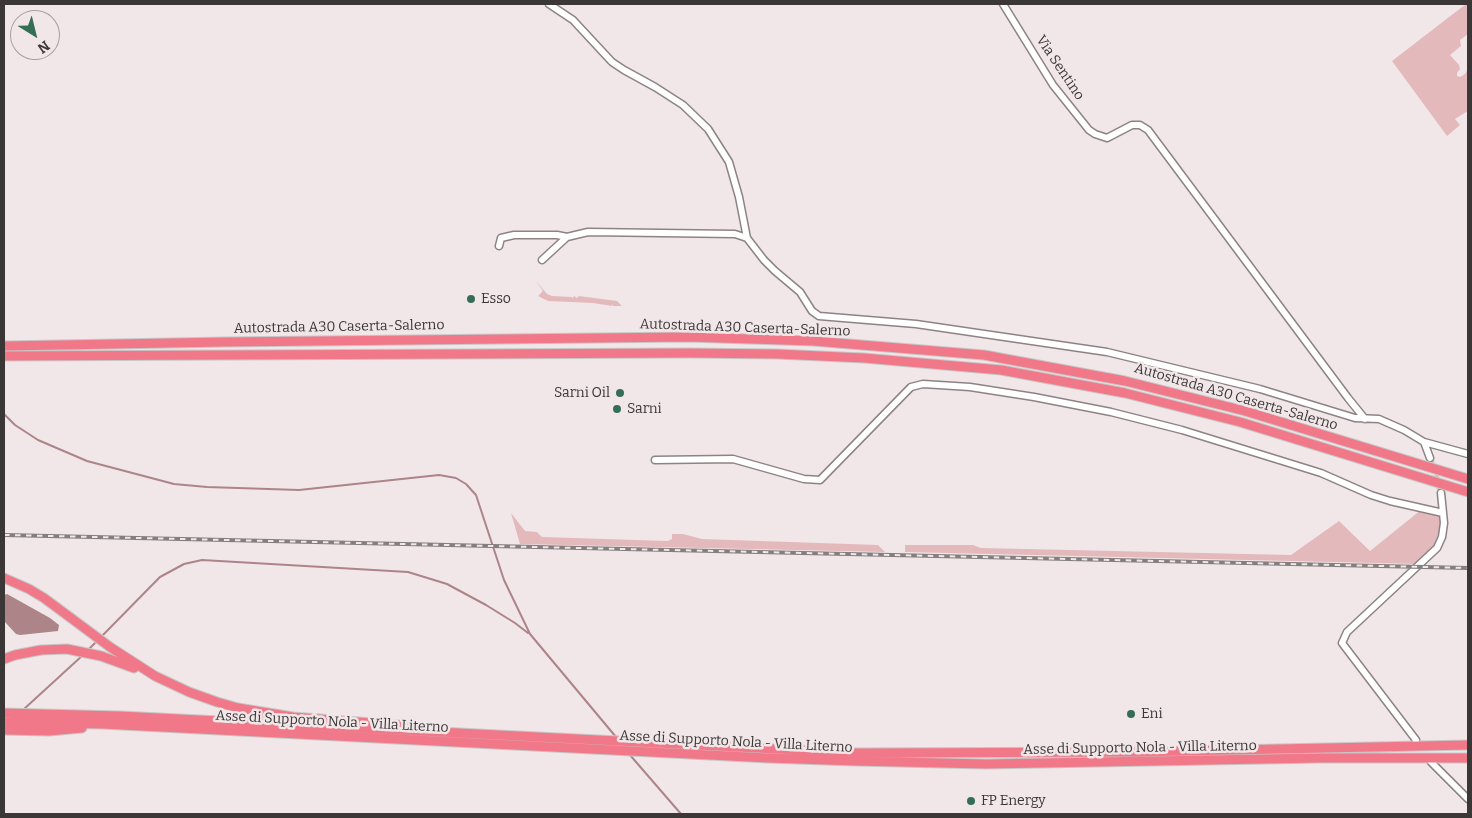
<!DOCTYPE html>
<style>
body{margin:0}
#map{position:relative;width:1472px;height:818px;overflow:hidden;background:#f1e7e8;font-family:Bitter,serif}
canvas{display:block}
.frame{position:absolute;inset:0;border:5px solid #3b3737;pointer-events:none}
.north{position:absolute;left:10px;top:10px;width:50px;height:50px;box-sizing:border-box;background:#f1e7e8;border:1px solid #a8a1a1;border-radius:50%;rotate:144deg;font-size:14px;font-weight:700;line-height:20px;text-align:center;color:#3b3737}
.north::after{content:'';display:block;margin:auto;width:18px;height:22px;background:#356d55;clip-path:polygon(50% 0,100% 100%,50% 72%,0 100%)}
</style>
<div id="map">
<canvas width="1472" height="818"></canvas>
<div class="frame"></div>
<div class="north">N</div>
</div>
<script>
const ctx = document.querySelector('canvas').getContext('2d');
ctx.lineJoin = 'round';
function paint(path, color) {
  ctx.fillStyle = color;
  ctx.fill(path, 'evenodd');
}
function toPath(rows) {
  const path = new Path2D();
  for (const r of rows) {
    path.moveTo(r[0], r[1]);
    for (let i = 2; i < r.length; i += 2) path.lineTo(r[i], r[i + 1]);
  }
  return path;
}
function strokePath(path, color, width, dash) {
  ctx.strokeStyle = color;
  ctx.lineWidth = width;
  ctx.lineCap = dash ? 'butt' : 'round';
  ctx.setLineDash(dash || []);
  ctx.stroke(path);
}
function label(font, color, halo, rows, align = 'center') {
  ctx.font = font + ' Bitter,serif';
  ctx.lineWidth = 5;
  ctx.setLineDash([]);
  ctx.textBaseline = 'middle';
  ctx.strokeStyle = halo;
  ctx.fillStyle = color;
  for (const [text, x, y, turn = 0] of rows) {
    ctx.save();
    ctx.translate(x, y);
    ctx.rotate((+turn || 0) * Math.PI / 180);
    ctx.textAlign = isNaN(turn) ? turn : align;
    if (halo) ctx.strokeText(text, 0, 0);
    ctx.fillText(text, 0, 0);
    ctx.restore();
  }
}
const green = toPath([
 [1466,4,1468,4,1468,34,1460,40,1461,46,1450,55,1459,65,1460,69,1457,73,1457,76,1460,77,1465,74,1468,69,1468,113,1466,112,1455,119,1460,125,1447,136,1392,61],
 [536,281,547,294,552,296,572,297,572,299,574,296,577,298,579,296,617,301,622,306,613,306,612,304,612,306,593,303,548,301,538,296,543,291],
 [1421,510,1440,516,1442,523,1440,537,1436,548,1417,564,905,552,905,545,973,545,981,548,1291,555,1339,521,1370,551],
 [511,513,525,531,537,532,542,537,668,541,672,539,672,534,683,534,702,539,878,545,885,552,520,544]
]);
const water = toPath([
 [7,594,50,618,59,625,58,631,20,635,16,634,4,621,4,595]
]);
const stream = toPath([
 [4,414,15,425,38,440,87,461,174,484,207,487,299,490,439,475,456,478,466,484,476,495,504,580,530,634,616,737],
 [101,637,160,577,184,564,202,560,408,572,447,584,486,605,515,623,528,633],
 [88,650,97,641],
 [24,709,83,655],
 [630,755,681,814]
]);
const minorTunnel = toPath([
 [1430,458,1441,493]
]);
const minor = toPath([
 [549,4,573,20,612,62,624,70,655,87,683,105,708,129,729,162,739,197,747,238],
 [1003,4,1053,85,1089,130,1095,134,1107,138,1132,125,1140,125,1148,130,1348,398,1365,419],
 [567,237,588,232,735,234,747,238,764,260,775,271,800,292,812,311,819,316,916,324,1107,352,1260,389,1355,418,1379,419,1404,430,1424,442,1468,454],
 [499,246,501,238,514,235,557,235,567,237,542,260],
 [1424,442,1430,458],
 [655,460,733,459,804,479,820,480,911,387,923,384,970,387,1034,397,1111,412,1182,430,1321,473,1371,495,1390,501,1443,513],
 [1416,740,1342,643,1347,632,1437,548,1442,537,1444,523,1441,493],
 [1431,762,1468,799]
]);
const highway = toPath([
 [4,346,225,342,688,337,813,341,984,355,1125,381,1245,411,1468,479],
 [4,356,689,353,777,354,864,358,1001,370,1125,393,1240,422,1468,492],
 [4,578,29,589,44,598,110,647,155,676,189,692,217,702,238,708,293,717,424,727],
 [4,659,15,655,41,650,67,649,101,656,134,668],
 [4,713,120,716,857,753,1135,752,1468,745],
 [4,722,102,724,768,758,855,761,986,764,1322,758,1468,758],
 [4,730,49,731,82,728]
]);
const rail = toPath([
 [4,535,1468,568]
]);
const markers = [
 [471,299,5,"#356d55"],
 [620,393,5,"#356d55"],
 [617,409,5,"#356d55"],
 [1131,714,5,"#356d55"],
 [971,801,5,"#356d55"]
];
const streetNames = [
 ["Via Sentino",1060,68,56],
 ["Autostrada A30 Caserta-Salerno",339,327,-1],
 ["Autostrada A30 Caserta-Salerno",745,328,2],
 ["Autostrada A30 Caserta-Salerno",1236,397,16],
 ["Asse di Supporto Nola - Villa Literno",332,722,3],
 ["Asse di Supporto Nola - Villa Literno",736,742,3],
 ["Asse di Supporto Nola - Villa Literno",1140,748,-1]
];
const poiNames = [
 ["Esso",481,299],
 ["Sarni Oil",610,393,"right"],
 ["Sarni",627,409],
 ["Eni",1141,714],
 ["FP Energy",981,801]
];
paint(green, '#e3b9bc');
paint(water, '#ad8487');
strokePath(stream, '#ad8487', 2);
strokePath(minorTunnel, '#cdc4c5', 6, [6, 3]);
strokePath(minor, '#8d8384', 9);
strokePath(highway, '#c8c7c7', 11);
strokePath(minor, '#fff', 6);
strokePath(highway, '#f07888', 9);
strokePath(rail, '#847e7e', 4);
strokePath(rail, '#f1e7e8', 2, [5.5]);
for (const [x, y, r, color] of markers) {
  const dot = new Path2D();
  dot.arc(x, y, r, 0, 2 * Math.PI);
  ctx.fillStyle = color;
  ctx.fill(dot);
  strokePath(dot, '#f1e7e8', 2);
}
label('14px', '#3b3737', '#f1e7e8', streetNames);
label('14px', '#3b3737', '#f1e7e8', poiNames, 'left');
</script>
